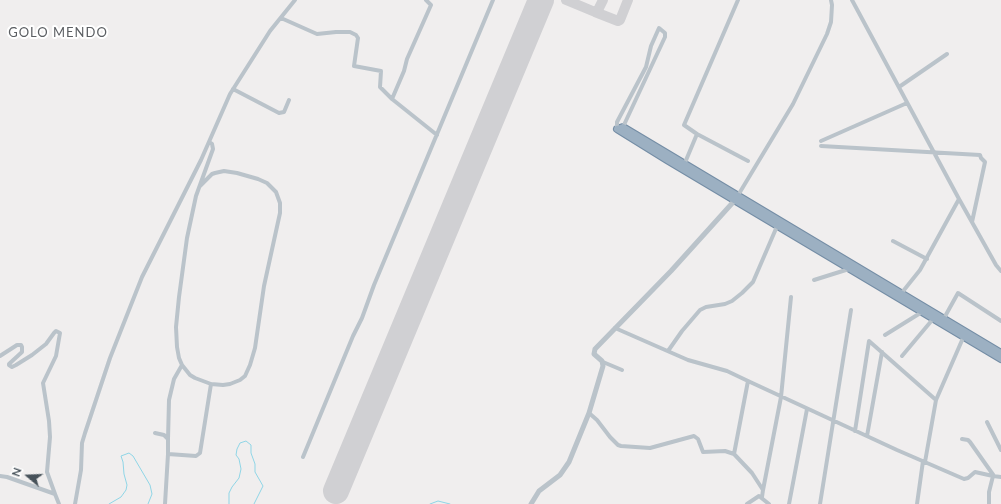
<!DOCTYPE html>
<style>
body{margin:0}
#map{position:relative;width:1001px;height:504px;overflow:hidden;background:#f0eeee;font-family:Lato,sans-serif}
canvas{display:block}
.north{position:absolute;left:8px;top:456px;width:40px;height:40px;-webkit-text-stroke:3px #fff;paint-order:stroke;rotate:289deg;font-size:11px;font-weight:700;line-height:16px;text-align:center;color:#47525a}
.north::after{content:'';display:block;margin:auto;width:14px;height:18px;background:#47525a;clip-path:polygon(50% 0,100% 100%,50% 72%,0 100%)}
</style>
<div id="map">
<canvas width="1001" height="504"></canvas>
<div class="north">N</div>
</div>
<script>
const ctx = document.querySelector('canvas').getContext('2d');
ctx.lineJoin = 'round';
function toPath(rows) {
  const path = new Path2D();
  for (const r of rows) {
    path.moveTo(r[0], r[1]);
    for (let i = 2; i < r.length; i += 2) path.lineTo(r[i], r[i + 1]);
  }
  return path;
}
function strokePath(path, color, width, dash) {
  ctx.strokeStyle = color;
  ctx.lineWidth = width;
  ctx.lineCap = dash ? 'butt' : 'round';
  ctx.setLineDash(dash || []);
  ctx.stroke(path);
}
function label(font, color, halo, rows, align = 'center') {
  ctx.font = font + ' Lato,sans-serif';
  ctx.lineWidth = 4;
  ctx.setLineDash([]);
  ctx.textBaseline = 'middle';
  ctx.strokeStyle = halo;
  ctx.fillStyle = color;
  for (const [text, x, y, turn = 0] of rows) {
    ctx.save();
    ctx.translate(x, y);
    ctx.rotate((+turn || 0) * Math.PI / 180);
    ctx.textAlign = isNaN(turn) ? turn : align;
    if (halo) ctx.strokeText(text, 0, 0);
    ctx.fillText(text, 0, 0);
    ctx.restore();
  }
}
const stream = toPath([
 [109,504,121,497,126,490,127,485,124,474,123,462,121,456,129,453,133,456,150,485,152,494,148,504],
 [229,504,229,493,232,487,239,478,241,469,239,459,236,455,237,449,240,443,246,441,251,445,251,453,255,464,255,472,263,486,254,504],
 [430,504,438,501,450,504]
]);
const taxiway = toPath([
 [566,0,595,12],
 [603,0,598,10,595,12,618,21,620,20,628,0],
 [540,3,542,0]
]);
const runway = toPath([
 [336,491,541,0]
]);
const minor = toPath([
 [738,0,684,125,697,134,748,161],
 [852,0,959,199,996,265,1001,271],
 [281,18,317,34,336,32,350,32,356,35,358,38,354,66,381,71,380,87,392,99,404,71,407,59,431,5,426,0],
 [899,87,947,54],
 [233,89,279,113,284,112,289,100],
 [392,99,437,135],
 [617,129,617,122,646,67,651,46,659,28,665,33,665,37,623,127],
 [821,141,907,103],
 [821,146,980,155,981,158,985,162,972,222],
 [684,165,697,134],
 [200,186,212,174,215,173,224,171,237,173,258,179,267,183,276,192,280,203,280,213,264,286,255,348,250,365,245,376,240,380,230,384,223,385,211,384,195,378,190,375,182,365,179,358,177,347,176,327,179,297,187,238,196,196,213,149,212,144,209,142],
 [737,197,793,104,827,34,831,22,832,5,831,0],
 [893,241,927,259],
 [814,280,849,269],
 [900,295,920,270,959,199],
 [943,320,958,293,1001,321],
 [615,328,688,360,727,371,748,381,897,450,964,479,968,478,975,472,993,476],
 [885,335,922,312],
 [668,351,682,331,700,310,706,307,725,304,732,301,742,293,753,282,778,224],
 [0,356,17,345,21,345,22,347,22,352,9,364,9,365,12,367,16,365,32,355,46,344,54,333,56,331,60,333,56,356,43,383,49,421,50,437,47,472,55,494],
 [902,356,933,319],
 [603,362,622,370],
 [589,413,597,420,610,437,618,445,621,446,650,448,694,436,698,439,703,452,725,451,734,454,752,473,763,490,762,497],
 [987,422,1001,450],
 [855,431,869,341,936,400],
 [155,433,164,435,168,439,168,454],
 [867,436,882,352],
 [168,439,169,400,174,379,182,365],
 [962,439,968,440,970,442,994,476],
 [734,454,748,381],
 [303,457,353,336,362,318,374,285,493,0],
 [925,462,936,400,963,338],
 [0,476,7,477,55,494,59,504],
 [763,490,781,397,791,297],
 [75,504,81,470,82,443,85,433,110,358,142,277,201,160,230,94,270,31,295,0],
 [165,504,168,454,196,456,200,453,211,384],
 [747,504,759,496,769,504],
 [789,504,807,409],
 [820,504,851,310],
 [917,504,923,461],
 [989,504,989,492,993,476,1001,477]
]);
const tertiary = toPath([
 [531,504,539,491,560,475,569,462,589,413,603,366,602,361,594,354,595,349,671,271,736,199]
]);
const trunk = toPath([
 [617,129,667,160,1001,359],
 [617,129,623,127,1001,353]
]);
const quarterNames = [
 ["GOLO MENDO",58,33]
];
strokePath(stream, '#8fd5e6', 1);
strokePath(taxiway, '#d0d0d3', 10);
strokePath(runway, '#d0d0d3', 26);
strokePath(trunk, '#748da5', 8);
strokePath(minor, '#bac3ca', 4);
strokePath(tertiary, '#bac3ca', 5);
strokePath(trunk, '#9cb0c2', 6);
ctx.letterSpacing = '1px';
label('13px', '#5b5e62', '#fff', quarterNames);
ctx.letterSpacing = '0px';
</script>
